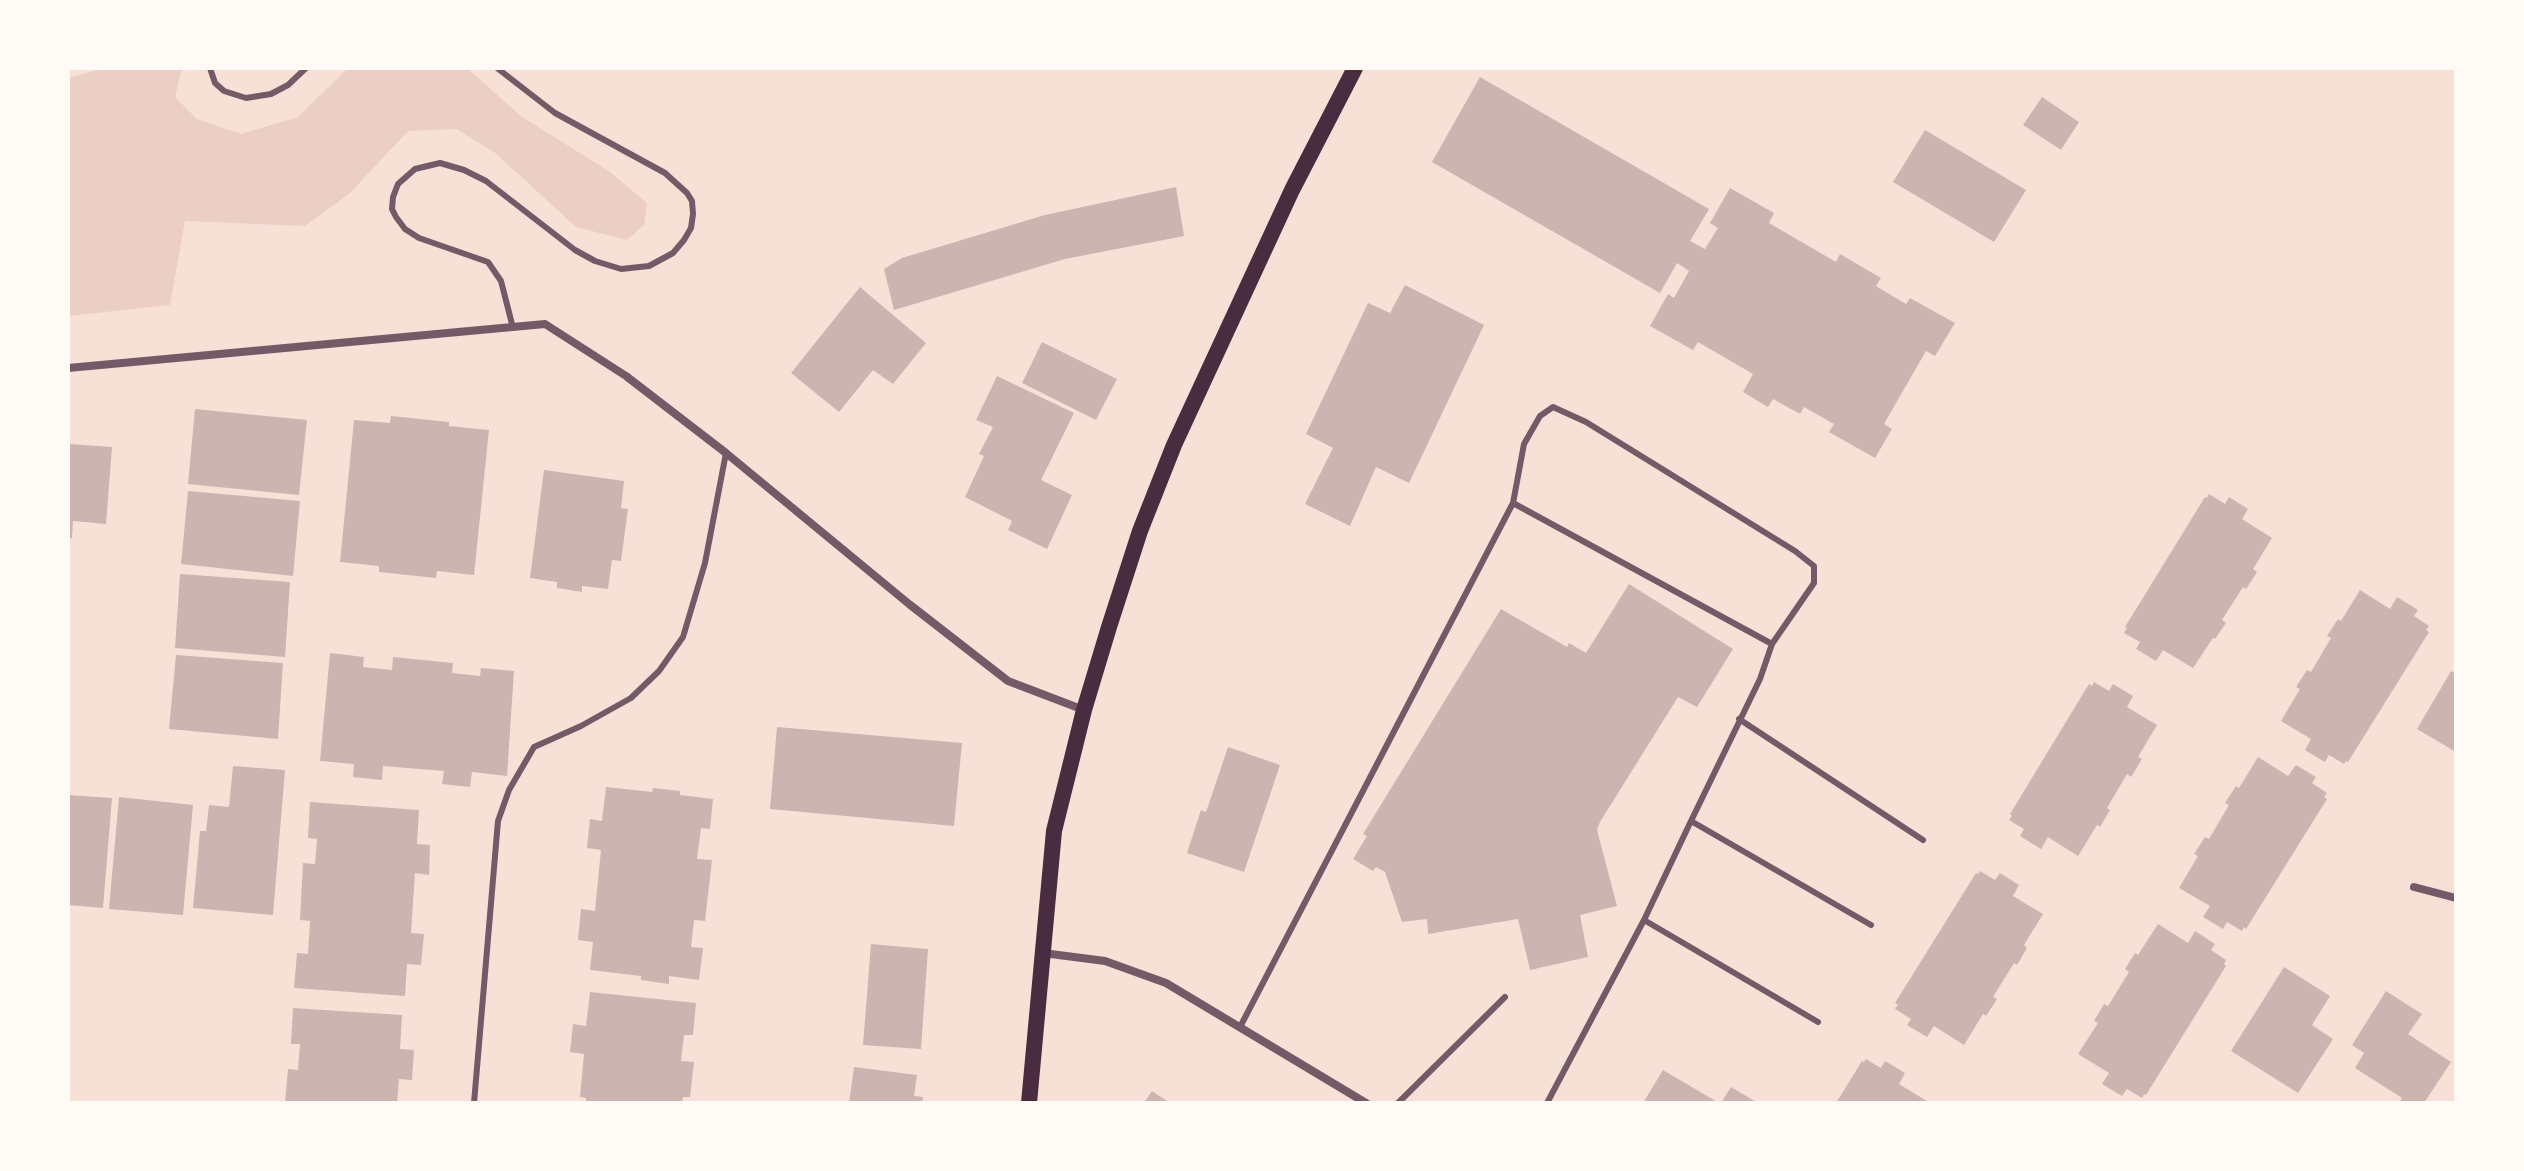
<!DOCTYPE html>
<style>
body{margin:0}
#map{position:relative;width:2524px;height:1171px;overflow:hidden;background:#f7e1d7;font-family:"Noto Serif",serif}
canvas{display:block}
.frame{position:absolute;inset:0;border:70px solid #fffaf5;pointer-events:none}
</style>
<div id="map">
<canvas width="2524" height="1171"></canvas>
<div class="frame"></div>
</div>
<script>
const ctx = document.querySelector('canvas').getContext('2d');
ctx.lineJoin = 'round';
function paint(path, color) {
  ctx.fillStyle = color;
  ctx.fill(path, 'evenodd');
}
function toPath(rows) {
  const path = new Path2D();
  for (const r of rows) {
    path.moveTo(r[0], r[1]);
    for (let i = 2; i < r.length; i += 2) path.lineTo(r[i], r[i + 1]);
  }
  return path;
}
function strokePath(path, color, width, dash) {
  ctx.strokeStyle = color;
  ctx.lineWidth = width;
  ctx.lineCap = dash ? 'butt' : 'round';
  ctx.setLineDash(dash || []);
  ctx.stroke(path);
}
const green = toPath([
 [107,68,182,68,175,97,197,119,241,134,298,117,348,68,467,68,522,117,610,172,647,203,644,225,627,240,576,227,494,152,456,129,408,131,350,193,305,226,185,221,170,305,68,316,68,78]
]);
const building = toPath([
 [1480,77,1709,209,1690,241,1705,249,1718,228,1710,223,1730,188,1774,213,1769,223,1836,262,1840,254,1881,278,1876,286,1906,304,1910,298,1955,323,1935,356,1926,351,1884,424,1892,429,1875,458,1829,432,1834,424,1804,407,1800,414,1773,399,1768,407,1743,392,1753,374,1698,342,1693,350,1650,326,1668,294,1674,298,1689,271,1677,263,1660,293,1432,162],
 [2042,97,2079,122,2061,150,2023,125],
 [1925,130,2026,190,1994,242,1893,182],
 [1176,187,1184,236,1065,259,894,310,884,269,902,258,1045,215],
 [1405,285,1484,325,1409,483,1376,467,1350,526,1305,504,1333,448,1306,434,1368,303,1390,313],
 [860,287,926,343,893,384,873,370,839,412,791,373],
 [1042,342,1117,379,1096,420,1022,383],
 [997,376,1074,413,1041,480,1072,495,1047,549,1008,530,1012,521,965,497,984,456,979,454,993,427,976,420],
 [195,409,307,420,299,495,188,484],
 [391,416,449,422,449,426,489,430,474,575,437,571,436,578,379,572,379,566,340,562,354,420,390,423],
 [68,444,112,447,106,524,73,521,72,538,68,538],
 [544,470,624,481,621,508,628,509,621,561,612,560,608,589,582,586,582,592,557,588,557,582,530,578],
 [188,491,300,501,293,576,181,564],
 [2209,494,2225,504,2229,497,2248,509,2242,519,2272,538,2253,569,2257,572,2246,589,2243,587,2222,620,2226,623,2215,639,2213,638,2193,668,2163,650,2156,661,2136,649,2140,642,2124,633,2127,628,2125,627,2205,497,2207,498],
 [180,574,290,582,285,657,175,648],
 [1629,584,1733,649,1697,707,1678,697,1600,822,1597,830,1617,906,1580,915,1588,957,1530,970,1518,919,1428,934,1427,919,1402,922,1385,872,1376,867,1373,871,1353,859,1367,836,1363,834,1501,609,1567,647,1569,643,1586,653],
 [2360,590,2390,609,2397,597,2418,610,2414,616,2429,626,2426,630,2429,632,2348,762,2346,761,2344,764,2329,755,2325,762,2305,750,2311,739,2281,721,2300,689,2296,687,2307,670,2311,672,2331,638,2327,636,2338,619,2341,621],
 [330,653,364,657,363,667,392,670,393,657,453,663,452,673,480,676,481,668,514,671,507,776,472,772,470,787,442,784,444,771,383,766,382,780,353,777,354,764,320,761],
 [176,655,283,663,278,739,169,729],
 [2451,671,2456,674,2456,752,2417,729],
 [2094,682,2109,691,2113,684,2133,696,2127,707,2157,725,2138,757,2142,759,2131,777,2127,774,2107,808,2110,810,2100,827,2097,825,2078,856,2048,837,2041,849,2020,836,2024,829,2009,820,2012,816,2010,814,2089,684,2092,686],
 [777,727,962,743,954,826,770,809],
 [1228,747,1280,765,1244,872,1187,853,1201,810,1206,812],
 [2258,757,2288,776,2296,765,2316,777,2312,783,2327,793,2324,797,2327,799,2246,929,2244,927,2242,931,2227,922,2223,929,2203,917,2210,906,2179,888,2198,856,2194,854,2205,837,2209,839,2229,805,2225,803,2236,786,2239,788],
 [233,766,285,770,273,915,193,908,200,831,206,831,209,805,229,807],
 [606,787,652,792,653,788,680,791,680,795,713,799,710,829,701,828,697,859,712,860,705,921,694,920,691,947,703,948,699,980,669,976,669,984,641,980,641,976,590,970,593,942,578,940,581,909,595,911,601,850,587,848,590,819,602,821],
 [68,795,112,798,103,908,68,905],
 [119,797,193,805,183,915,109,909],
 [310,802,419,810,417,844,430,845,429,875,415,873,411,933,424,934,421,965,407,964,405,996,294,988,297,953,308,954,310,921,300,920,303,863,315,864,317,839,308,838],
 [1980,871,1995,880,2000,873,2019,885,2013,896,2043,914,2024,945,2027,948,2017,965,2014,963,1993,997,1997,999,1986,1016,1983,1014,1964,1045,1934,1026,1927,1037,1907,1025,1911,1019,1895,1009,1898,1005,1895,1003,1976,873,1978,874],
 [2158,924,2188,943,2195,931,2215,944,2211,950,2226,960,2224,964,2226,966,2146,1095,2144,1094,2142,1098,2127,1089,2122,1096,2102,1084,2109,1073,2078,1054,2098,1023,2094,1021,2104,1004,2108,1006,2129,972,2125,969,2135,953,2138,955],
 [871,944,928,949,921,1049,863,1045],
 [2284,967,2330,996,2312,1025,2333,1039,2298,1093,2231,1051],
 [2386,991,2422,1014,2408,1034,2451,1062,2424,1103,2399,1103,2402,1098,2355,1068,2364,1053,2352,1045],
 [590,992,696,1003,693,1035,684,1035,681,1061,694,1062,690,1097,683,1097,682,1103,586,1103,586,1098,580,1097,584,1054,570,1052,573,1024,586,1026],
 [293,1008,402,1015,400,1049,414,1050,412,1080,399,1079,397,1103,285,1103,288,1069,298,1070,300,1044,291,1044],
 [1866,1059,1881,1068,1885,1061,1905,1073,1899,1084,1930,1103,1836,1103,1862,1061,1864,1062],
 [854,1067,917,1075,914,1096,923,1097,922,1103,849,1103],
 [1663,1070,1719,1103,1643,1103],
 [1731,1087,1758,1103,1721,1103],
 [1152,1091,1170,1103,1144,1103]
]);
const service = toPath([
 [210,68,215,83,224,91,246,98,271,94,288,85,306,68],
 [497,68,555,113,665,173,687,193,692,201,693,214,691,228,684,240,673,253,649,266,621,269,595,261,575,250,486,181,464,170,440,163,415,169,398,184,393,197,392,209,396,217,405,229,419,238,488,262,501,281,513,328],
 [1513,503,1772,644],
 [1739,719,1923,840],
 [1691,821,1644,920,1818,1022],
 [1240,1027,1513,503,1524,444,1540,416,1553,407,1586,422,1795,551,1814,566,1814,583,1772,644,1760,679,1691,821,1871,925],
 [474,1103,498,821,509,790,534,747,581,726,631,698,659,671,683,637,705,563,726,453],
 [1398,1103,1505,997],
 [1547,1103,1644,920]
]);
const minor = toPath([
 [68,368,545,324,626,376,726,453,909,604,1008,681,1084,710],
 [2414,887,2456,898],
 [1043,953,1105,961,1166,983,1366,1103]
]);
const secondary = toPath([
 [1029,1103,1054,831,1084,710,1109,627,1140,531,1174,445,1292,190,1355,68]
]);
paint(green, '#ebcfc5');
paint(building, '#ccb4b1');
strokePath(service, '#755966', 6);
strokePath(minor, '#755966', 8);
strokePath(secondary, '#4a2c40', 16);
</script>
